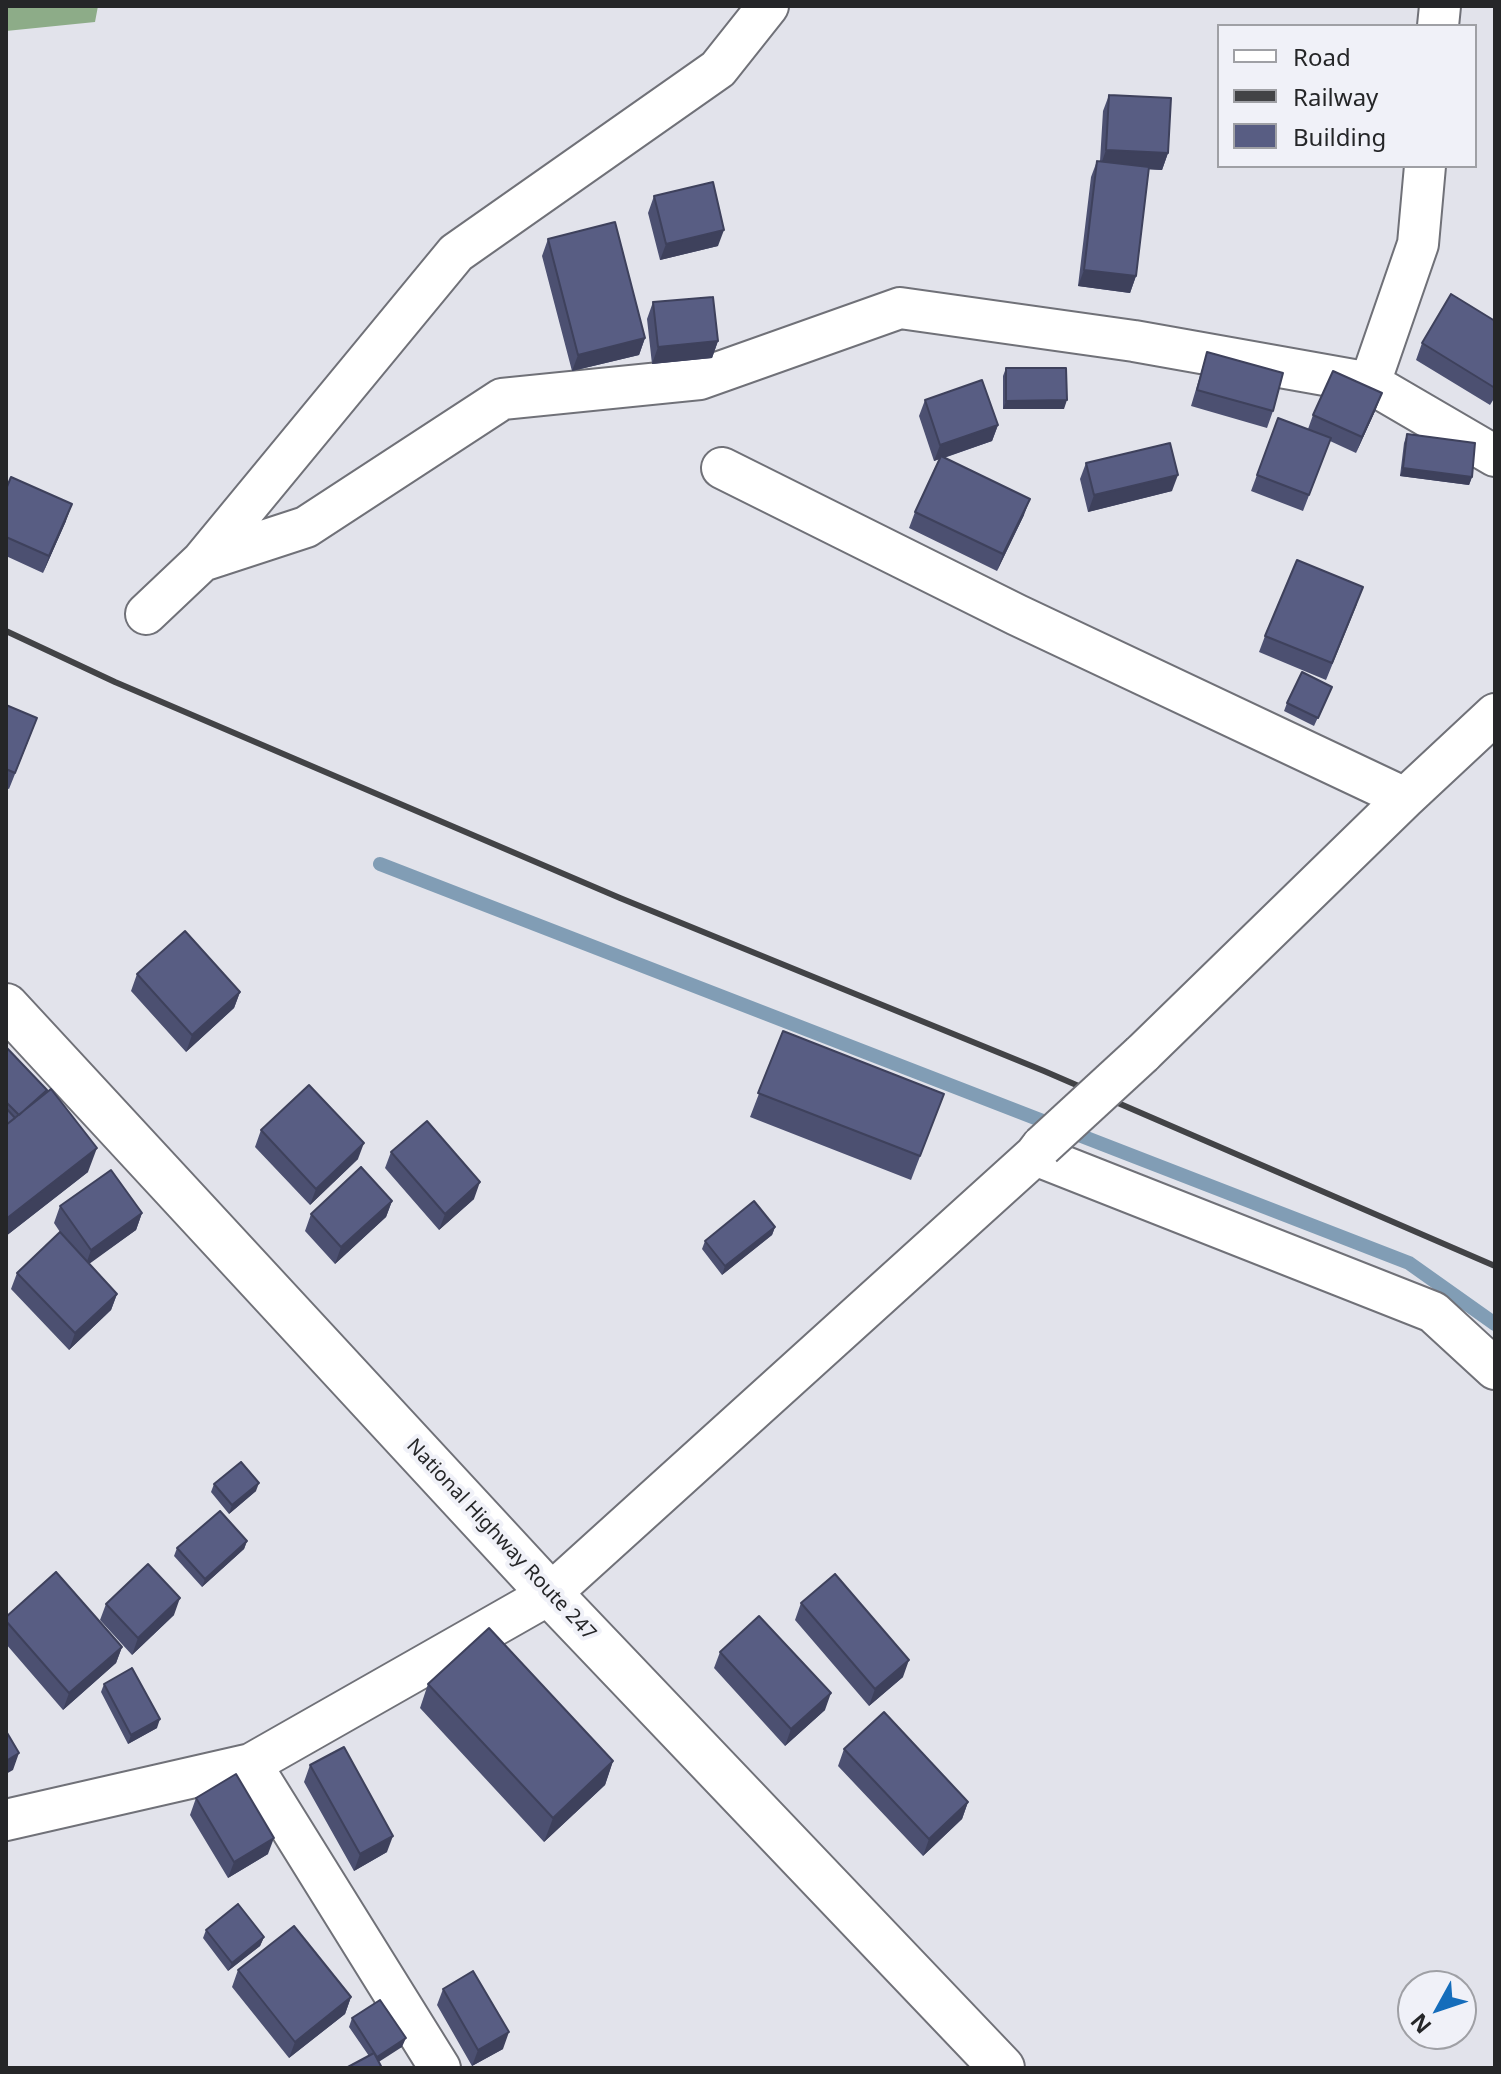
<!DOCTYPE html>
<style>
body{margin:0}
#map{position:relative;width:1501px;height:2074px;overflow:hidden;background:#e2e3eb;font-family:"Noto Sans",sans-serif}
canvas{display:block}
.frame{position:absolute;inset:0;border:8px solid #252628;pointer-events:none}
.legend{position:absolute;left:1217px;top:24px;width:260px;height:144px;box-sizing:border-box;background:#f0f1f8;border:2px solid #9fa0a5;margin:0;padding:10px 14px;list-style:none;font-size:24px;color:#252628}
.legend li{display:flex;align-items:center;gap:16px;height:40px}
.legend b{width:40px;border:2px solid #9fa0a5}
.north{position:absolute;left:1397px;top:1970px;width:80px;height:80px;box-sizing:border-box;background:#f0f1f8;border:2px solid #9fa0a5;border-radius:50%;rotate:230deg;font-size:22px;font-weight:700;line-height:32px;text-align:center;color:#252628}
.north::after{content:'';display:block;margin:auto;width:28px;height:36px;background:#156dbb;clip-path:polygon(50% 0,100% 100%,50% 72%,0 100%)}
</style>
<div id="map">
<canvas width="1501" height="2074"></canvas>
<div class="frame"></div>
<ul class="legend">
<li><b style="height:10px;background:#fff"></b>Road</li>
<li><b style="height:10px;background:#424346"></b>Railway</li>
<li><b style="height:22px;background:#585d83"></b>Building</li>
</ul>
<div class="north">N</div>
</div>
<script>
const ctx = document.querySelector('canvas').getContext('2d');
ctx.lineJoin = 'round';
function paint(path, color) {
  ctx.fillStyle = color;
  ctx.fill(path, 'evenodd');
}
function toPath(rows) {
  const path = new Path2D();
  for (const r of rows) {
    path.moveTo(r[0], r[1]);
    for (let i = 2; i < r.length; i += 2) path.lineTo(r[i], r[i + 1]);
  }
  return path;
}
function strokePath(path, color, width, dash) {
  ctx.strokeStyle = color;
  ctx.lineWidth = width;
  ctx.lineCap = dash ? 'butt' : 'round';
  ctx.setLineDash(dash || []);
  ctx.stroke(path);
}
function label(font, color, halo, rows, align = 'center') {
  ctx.font = font + ' "Noto Sans",sans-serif';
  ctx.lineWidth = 8;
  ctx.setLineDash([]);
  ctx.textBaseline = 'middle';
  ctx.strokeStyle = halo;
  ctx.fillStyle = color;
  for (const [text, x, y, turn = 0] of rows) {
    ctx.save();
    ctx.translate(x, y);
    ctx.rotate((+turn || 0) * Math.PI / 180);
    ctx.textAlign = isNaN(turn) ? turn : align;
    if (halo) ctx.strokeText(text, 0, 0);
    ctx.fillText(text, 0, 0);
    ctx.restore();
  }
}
const forest = toPath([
 [6,6,98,6,95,22,6,31]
]);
const stream = toPath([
 [380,864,1409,1263,1495,1324]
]);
const street = toPath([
 [1438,26,1440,6],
 [1370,383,1418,244,1425,166],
 [722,468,1017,615,1405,798],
 [202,561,306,527,502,399,700,379,900,308,1134,341,1370,383,1495,456],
 [146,614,202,561,456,253,718,69,768,6],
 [1142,1054,1405,798,1495,714],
 [1035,1155,1433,1312,1495,1369],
 [251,1764,440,2068],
 [6,1820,251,1764,550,1594,1035,1155,1042,1146]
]);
const highway = toPath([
 [6,1006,550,1594,1002,2068]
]);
const rail = toPath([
 [6,631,115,682,620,898,1044,1071,1495,1266]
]);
const streetBridge = toPath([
 [1042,1146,1142,1054]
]);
const wall = toPath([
 [1109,95,1168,153,1162,170,1149,169,1136,276,1130,293,1078,286,1091,177,1097,161,1100,161,1103,111],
 [654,196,718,246,660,260,648,213],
 [548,239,645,338,639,355,572,371,542,256],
 [653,302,718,341,712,358,652,364,647,319],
 [1495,321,1495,397,1490,405,1416,360,1422,343],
 [1207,352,1273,411,1267,428,1191,406],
 [1006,368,1064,409,1003,409,1003,376],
 [925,400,998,425,992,441,944,458,1024,515,997,571,909,528,915,512,939,459,934,461,919,416],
 [1376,409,1356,453,1330,441,1303,511,1251,491,1278,418,1308,429,1313,415],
 [1407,434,1472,477,1469,485,1400,476,1404,443],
 [1086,463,1172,491,1088,512,1080,479],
 [6,489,66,521,43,573,6,556],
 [1357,604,1326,680,1259,652,1265,636],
 [1332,687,1314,726,1284,711,1287,703],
 [6,705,31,734,9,789,6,788],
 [137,974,240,992,234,1008,186,1052,131,991],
 [783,1031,944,1094,911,1180,750,1117],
 [6,1047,47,1090,45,1094,88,1172,6,1236],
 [261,1130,358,1159,310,1205,255,1147],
 [391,1152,474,1199,439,1230,385,1168],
 [392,1201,386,1217,335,1264,305,1231,311,1214],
 [60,1206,142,1213,136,1230,89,1263,117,1294,111,1310,69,1350,11,1289,17,1273,62,1235,54,1223],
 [775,1227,772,1235,722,1275,702,1249,705,1241],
 [214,1484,256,1491,229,1514,211,1492],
 [247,1541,244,1549,202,1587,174,1556,177,1548],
 [801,1603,903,1677,869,1706,795,1620],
 [106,1604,174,1615,132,1655,100,1620],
 [6,1617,122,1647,116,1663,63,1710,6,1644],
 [720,1652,825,1710,785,1746,714,1668],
 [104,1684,157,1728,128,1744,101,1692],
 [428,1684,613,1761,605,1785,544,1842,420,1708],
 [844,1749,968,1802,962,1819,923,1856,838,1766],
 [310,1765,387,1852,354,1871,304,1782],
 [196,1798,268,1854,228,1878,190,1815],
 [206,1930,264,1937,260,1946,228,1971,203,1938],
 [238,1970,351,1997,345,2014,289,2058,232,1987],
 [443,1989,503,2049,472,2066,437,2005],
 [352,2018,402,2047,369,2056,349,2027]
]);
const shadedWall = toPath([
 [1106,150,1168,153,1162,170,1100,167],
 [724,230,718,246,660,260,666,244],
 [1084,270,1136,276,1130,293,1078,286],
 [645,338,639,355,572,371,578,355],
 [718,341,712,358,652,364,658,347],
 [1382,393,1376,409,1356,453,1362,437],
 [1067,400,1064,409,1003,409,1006,401],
 [998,425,992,441,934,461,940,445],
 [1403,468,1472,477,1469,485,1400,476],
 [1178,475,1172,491,1088,512,1094,495],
 [1030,499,1024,515,997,571,1003,554],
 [72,504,66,521,43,573,49,556],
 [240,992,234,1008,186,1052,192,1035],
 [364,1143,358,1159,310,1205,316,1189],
 [97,1148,88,1172,6,1236,6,1219],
 [480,1182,474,1199,439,1230,445,1214],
 [392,1201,386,1217,335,1264,341,1247],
 [142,1213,136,1230,85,1267,91,1250],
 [775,1227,772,1235,722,1275,725,1266],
 [117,1294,111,1310,69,1350,75,1333],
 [259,1483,256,1491,229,1514,232,1505],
 [247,1541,244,1549,202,1587,205,1579],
 [180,1598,174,1615,132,1655,138,1638],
 [122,1647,116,1663,63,1710,69,1693],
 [909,1660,903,1677,869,1706,875,1689],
 [831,1693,825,1710,785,1746,791,1729],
 [160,1719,157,1728,128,1744,131,1735],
 [19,1753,13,1770,6,1774,6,1761],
 [613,1761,605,1785,544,1842,553,1818],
 [968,1802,962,1819,923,1856,929,1839],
 [393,1836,387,1852,354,1871,360,1854],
 [274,1838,268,1854,228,1878,234,1862],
 [264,1937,260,1946,228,1971,232,1963],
 [351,1997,345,2014,289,2058,295,2042],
 [509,2032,503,2049,472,2066,478,2050],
 [406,2038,402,2047,374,2065,377,2057]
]);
const building = toPath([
 [1109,95,1171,98,1168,153,1106,150,1109,95],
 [1097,161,1149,167,1136,276,1084,270,1097,161],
 [713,182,724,230,666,244,654,196,713,182],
 [615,222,645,338,578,355,548,239,615,222],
 [1451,294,1495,321,1495,388,1422,343,1451,294],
 [713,297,718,341,658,347,653,302,713,297],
 [1207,352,1283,373,1273,411,1197,390,1207,352],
 [1006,368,1066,368,1067,400,1006,401,1006,368],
 [1333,371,1382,393,1362,437,1313,415,1333,371],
 [982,380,998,425,940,445,925,400,982,380],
 [1278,418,1331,438,1309,495,1257,475,1278,418],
 [1407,434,1475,443,1472,477,1403,468,1407,434],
 [1170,443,1178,475,1094,495,1086,463,1170,443],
 [941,456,1030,499,1003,554,915,512,941,456],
 [11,477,72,504,49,556,6,537,6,489,11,477],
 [1297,560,1363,587,1332,663,1265,636,1297,560],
 [1302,672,1332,687,1318,718,1287,703,1302,672],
 [6,705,37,718,15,773,6,769,6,705],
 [185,931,240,992,192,1035,137,974,185,931],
 [783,1031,944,1094,920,1156,758,1093,783,1031],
 [6,1047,47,1090,19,1115,6,1102,6,1047],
 [309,1085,364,1143,316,1189,261,1130,309,1085],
 [51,1089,97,1148,6,1219,6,1125,51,1089],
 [6,1108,15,1118,6,1125,6,1108],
 [427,1121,480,1182,445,1214,391,1152,427,1121],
 [361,1167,392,1201,341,1247,311,1214,361,1167],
 [111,1170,142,1213,91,1250,60,1206,111,1170],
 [754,1201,775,1227,725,1266,705,1241,754,1201],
 [60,1232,117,1294,75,1333,17,1273,60,1232],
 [241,1462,259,1483,232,1505,214,1484,241,1462],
 [220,1511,247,1541,205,1579,177,1548,220,1511],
 [148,1564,180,1598,138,1638,106,1604,148,1564],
 [56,1572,122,1647,69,1693,6,1621,6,1617,56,1572],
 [835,1574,909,1660,875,1689,801,1603,835,1574],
 [759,1616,831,1693,791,1729,720,1652,759,1616],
 [489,1628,613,1761,553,1818,428,1684,489,1628],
 [132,1668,160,1719,131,1735,104,1684,132,1668],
 [884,1712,968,1802,929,1839,844,1749,884,1712],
 [6,1731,19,1753,6,1761,6,1731],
 [344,1747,393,1836,360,1854,310,1765,344,1747],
 [236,1774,274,1838,234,1862,196,1798,236,1774],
 [238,1904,264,1937,232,1963,206,1930,238,1904],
 [294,1926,351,1997,295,2042,238,1970,294,1926],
 [473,1971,509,2032,478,2050,443,1989,473,1971],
 [380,2000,406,2038,377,2057,352,2018,380,2000],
 [374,2053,382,2068,346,2068,374,2053]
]);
const streetNames = [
 ["National Highway Route 247",501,1540,47]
];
paint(forest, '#8dac88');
strokePath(stream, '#819db5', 14);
strokePath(street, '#707178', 44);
strokePath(highway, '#707178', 48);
strokePath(street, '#fff', 40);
strokePath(highway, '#fff', 44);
strokePath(rail, '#424346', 6);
strokePath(streetBridge, '#707178', 44, []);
strokePath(streetBridge, '#fff', 40);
paint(wall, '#4c5071');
paint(shadedWall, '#3e415c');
paint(building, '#585d83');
strokePath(building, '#3e415c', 2);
label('20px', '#252628', '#f0f1f8', streetNames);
</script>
